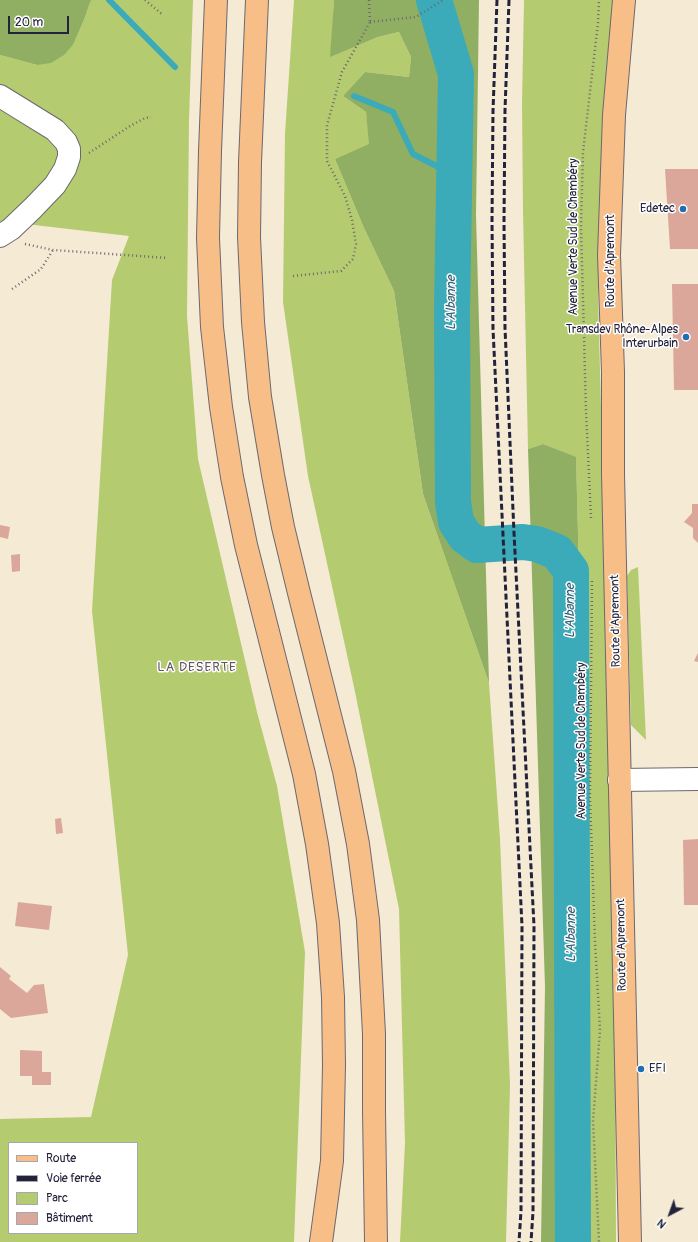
<!DOCTYPE html>
<meta charset="utf-8">
<style>
body{margin:0}
#map{position:relative;width:698px;height:1242px;overflow:hidden;background:#f5ead4;font-family:Pangolin,sans-serif}
canvas{display:block}
.legend{position:absolute;left:8px;top:1142px;width:130px;height:92px;box-sizing:border-box;background:#fff;border:1px solid #a7a7b1;margin:0;padding:5px 7px;list-style:none;font-size:12px;color:#22223b}
.legend li{display:flex;align-items:center;gap:8px;height:20px}
.legend b{width:20px;border:1px solid #a7a7b1}
.north{position:absolute;left:650px;top:1194px;width:40px;height:40px;-webkit-text-stroke:3px #fff;paint-order:stroke;rotate:221deg;font-size:11px;font-weight:700;line-height:16px;text-align:center;color:#22223b}
.north::after{content:'';display:block;margin:auto;width:14px;height:18px;background:#22223b;clip-path:polygon(50% 0,100% 100%,50% 72%,0 100%)}
.scale{position:absolute;left:8px;top:16px;width:61px;height:18px;box-sizing:border-box;border:2px solid #22223b;border-top:0;padding-left:5px;font-size:12px;line-height:14px;white-space:nowrap;color:#22223b;-webkit-text-stroke:3px #fff;paint-order:stroke}
</style>
<div id="map">
<canvas width="698" height="1242"></canvas>
<ul class="legend">
<li><b style="height:5px;background:#f7be87"></b>Route</li>
<li><b style="height:5px;background:#22223b"></b>Voie ferrée</li>
<li><b style="height:11px;background:#b5cb70"></b>Parc</li>
<li><b style="height:11px;background:#dca79b"></b>Bâtiment</li>
</ul>
<div class="north">N</div>
<div class="scale">20 m</div>
</div>
<script>
const ctx = document.querySelector('canvas').getContext('2d');
ctx.lineJoin = 'round';
function paint(path, color) {
  ctx.fillStyle = color;
  ctx.fill(path, 'evenodd');
}
function toPath(rows) {
  const path = new Path2D();
  for (const r of rows) {
    path.moveTo(r[0], r[1]);
    for (let i = 2; i < r.length; i += 2) path.lineTo(r[i], r[i + 1]);
  }
  return path;
}
function strokePath(path, color, width, dash) {
  ctx.strokeStyle = color;
  ctx.lineWidth = width;
  ctx.lineCap = dash ? 'butt' : 'round';
  ctx.setLineDash(dash || []);
  ctx.stroke(path);
}
function label(font, color, halo, rows, align = 'center') {
  ctx.font = font + ' Pangolin,sans-serif';
  ctx.lineWidth = 3;
  ctx.setLineDash([]);
  ctx.textBaseline = 'middle';
  ctx.strokeStyle = halo;
  ctx.fillStyle = color;
  for (const [text, x, y, turn = 0] of rows) {
    ctx.save();
    ctx.translate(x, y);
    ctx.rotate((+turn || 0) * Math.PI / 180);
    ctx.textAlign = isNaN(turn) ? turn : align;
    if (halo) ctx.strokeText(text, 0, 0);
    ctx.fillText(text, 0, 0);
    ctx.restore();
  }
}
const green = toPath([
 [89,0,193,0,189,120,187,316,198,459,257,712,277,786,305,952,294,1242,0,1242,0,1119,91,1117,128,955,92,611,112,280,129,236,0,221,0,55,37,65,63,55,73,45,84,20,90,3],
 [9,1143,137,1143,137,1233,9,1233],
 [294,0,334,0,331,56,378,37,399,32,411,57,409,77,365,72,343,96,366,112,370,144,335,159,364,228,394,291,423,494,489,683,500,839,510,1085,506,1242,400,1242,405,1143,399,909,354,687,308,476,283,302,285,134],
 [524,0,612,0,613,40,604,153,598,298,603,479,615,1018,616,1242,577,1242,579,1144,589,957,576,458,543,444,528,449,523,211,522,103],
 [638,567,646,740,631,725,627,576,631,570]
]);
const forest = toPath([
 [0,0,91,0,84,20,73,45,64,55,51,63,37,65,0,55],
 [334,0,479,0,476,215,489,683,423,494,394,291,364,228,335,159,369,144,366,112,343,96,365,72,409,77,411,57,399,32,378,37,330,57],
 [543,444,576,457,589,957,579,1144,577,1242,541,1242,545,987,528,449]
]);
const stream = toPath([
 [109,0,175,67],
 [354,96,393,112,413,154,454,175]
]);
const river = toPath([
 [434,0,456,74,452,310,453,502,456,522,465,536,477,545,523,542,537,544,557,552,571,571,573,1242]
]);
const building = toPath([
 [665,169,698,169,698,249,670,249],
 [672,284,698,284,698,390,674,390],
 [692,504,698,504,698,543,693,538,693,528,684,522,692,513],
 [0,525,10,527,8,539,0,537],
 [20,554,20,571,12,572,11,555],
 [698,653,698,662,694,661],
 [61,818,63,833,56,834,55,819],
 [698,839,698,905,684,905,683,840],
 [18,902,52,906,49,930,15,926],
 [0,967,11,976,9,979,27,993,34,985,44,984,48,1013,11,1018,0,1009],
 [20,1050,42,1051,42,1072,51,1072,51,1085,32,1085,32,1076,20,1076]
]);
const path = toPath([
 [145,0,163,15],
 [369,0,370,22],
 [370,22,416,17,443,0],
 [89,153,130,126,145,118,151,117],
 [25,244,53,250,168,258],
 [293,276,341,271,353,259,356,244,352,220,345,196,327,161,327,125,342,72,370,22],
 [12,289,41,269,53,250],
 [591,518,586,411,581,225,583,152,598,23,599,0],
 [592,581,590,797,595,942,600,1030,593,1121,599,1242]
]);
const minor = toPath([
 [0,96,55,130,66,142,69,149,69,157,65,169,55,185,33,208,11,229,0,236],
 [619,780,698,779]
]);
const major = toPath([
 [624,0,614,115,609,255,613,372,613,474,630,1242]
]);
const highway = toPath([
 [216,0,210,151,208,238,212,327,221,407,232,477,246,545,304,774,317,844,328,923,333,997,334,1065,332,1161,321,1242],
 [257,0,250,162,249,237,253,322,260,397,273,475,283,527,299,593,344,771,358,844,368,920,374,1034,374,1111,376,1242]
]);
const rail = toPath([
 [497,0,493,111,492,220,493,329,522,926,521,1211,519,1242],
 [509,0,505,110,504,221,505,328,514,533,534,926,533,1212,531,1242]
]);
const markers = [
 [683,209,4,"#1f6fb2"],
 [686,337,4,"#1f6fb2"],
 [641,1069,4,"#1f6fb2"]
];
const poiNames = [
 ["Edetec",675,209],
 ["Transdev Rhône-Alpes",678,330],
 ["Interurbain",678,344],
 ["EFI",649,1069,"left"]
];
const streetNames = [
 ["Avenue Verte Sud de Chambéry",574,237,-90],
 ["Route d'Apremont",611,261,-90],
 ["Route d'Apremont",616,621,-91],
 ["Avenue Verte Sud de Chambéry",582,741,-90],
 ["Route d'Apremont",622,945,-91]
];
const waterNames = [
 ["L'Albanne",452,303,-90],
 ["L'Albanne",571,611,-90],
 ["L'Albanne",572,935,-90]
];
const neighbourhoodNames = [
 ["LA DESERTE",197,668]
];
paint(green, '#b5cb70');
paint(forest, '#90af62');
strokePath(stream, '#3baab9', 6);
strokePath(river, '#3baab9', 36);
paint(building, '#dca79b');
strokePath(minor, '#6c6871', 24);
strokePath(major, '#6c6871', 24);
strokePath(highway, '#6c6871', 24);
strokePath(path, '#6c6871', 2.5, [1, 3]);
strokePath(minor, '#fff', 22);
strokePath(major, '#f7be87', 22);
strokePath(highway, '#f7be87', 22);
strokePath(rail, '#22223b', 3, [6, 3]);
for (const [x, y, r, color] of markers) {
  const dot = new Path2D();
  dot.arc(x, y, r, 0, 2 * Math.PI);
  ctx.fillStyle = color;
  ctx.fill(dot);
  strokePath(dot, '#fff', 1.5);
}
label('12px', '#22223b', '#fff', poiNames, 'right');
label('12px', '#22223b', '#fff', streetNames);
label('italic 13px', '#2d5f74', '#fff', waterNames);
ctx.letterSpacing = '1px';
label('13px', '#63515d', '#fff', neighbourhoodNames);
ctx.letterSpacing = '0px';
</script>
